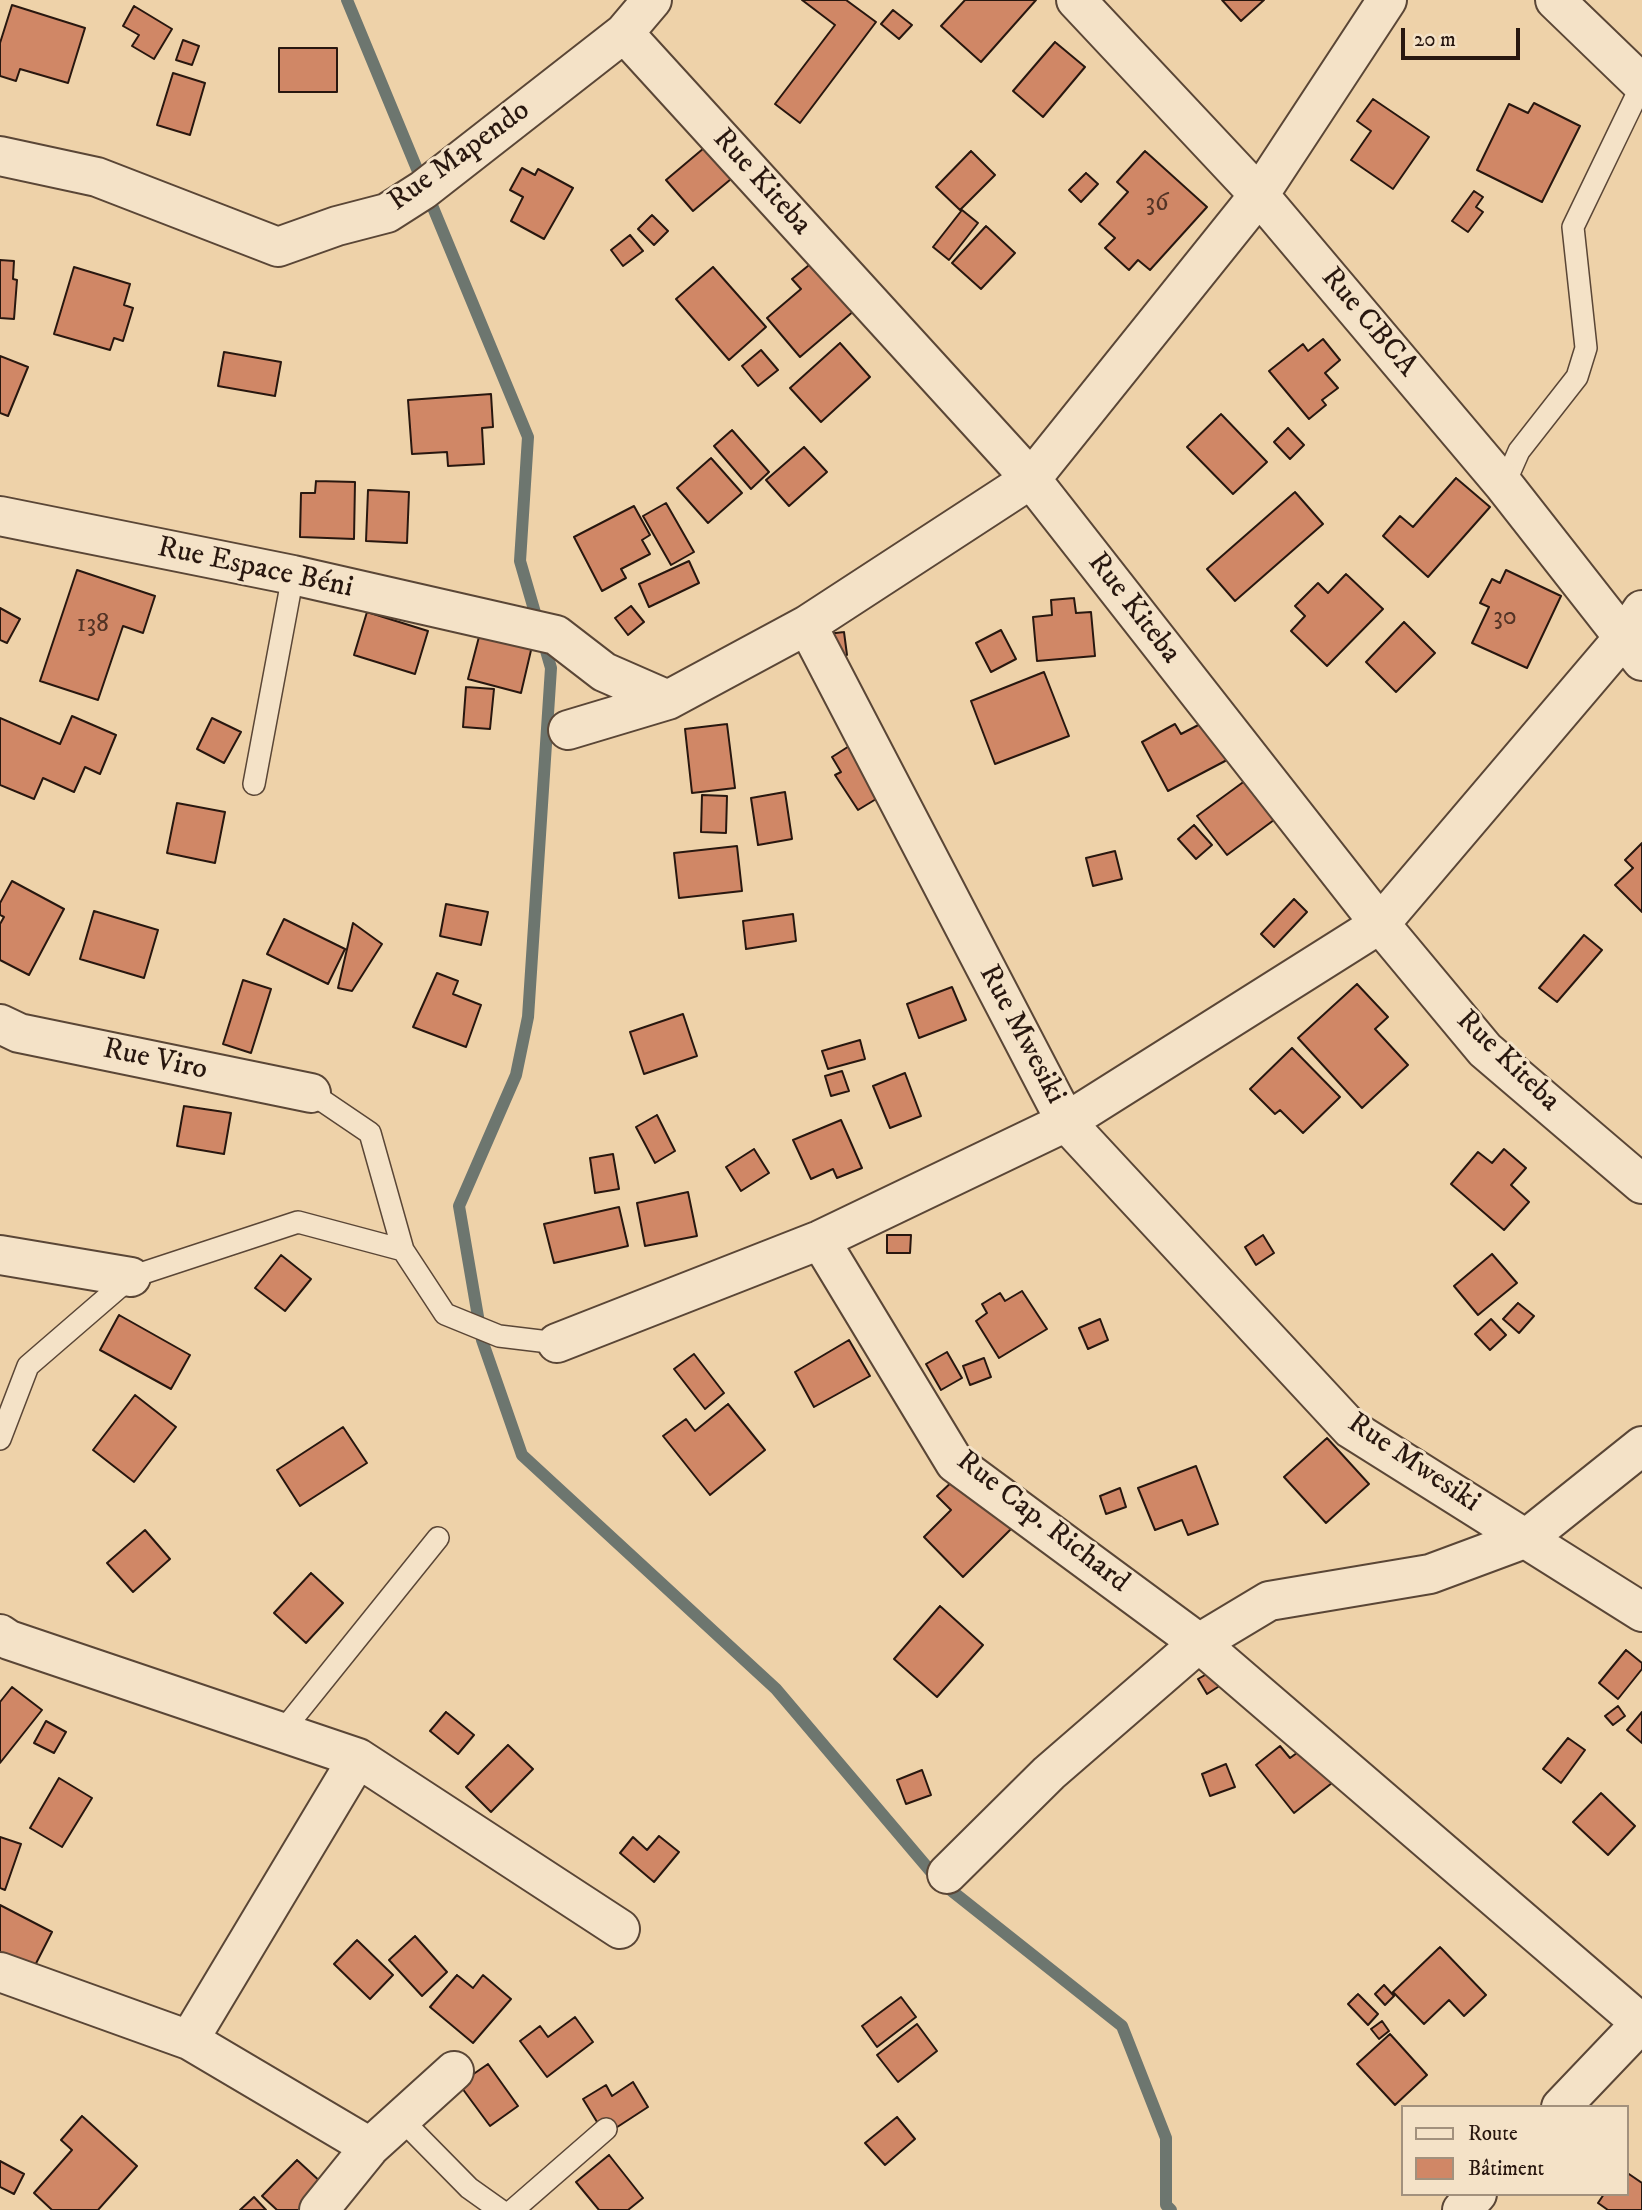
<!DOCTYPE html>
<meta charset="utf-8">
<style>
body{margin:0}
#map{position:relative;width:1642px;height:2210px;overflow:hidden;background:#eed2a9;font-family:"IM FELL DW Pica",serif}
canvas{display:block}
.legend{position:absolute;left:1401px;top:2105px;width:228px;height:91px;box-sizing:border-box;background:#f4e2c7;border:2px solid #a2917d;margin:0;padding:9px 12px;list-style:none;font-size:21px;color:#28170f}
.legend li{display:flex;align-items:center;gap:14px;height:35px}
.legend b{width:35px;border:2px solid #a2917d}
.scale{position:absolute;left:1401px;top:28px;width:119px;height:32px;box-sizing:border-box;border:4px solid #28170f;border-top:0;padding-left:9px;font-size:21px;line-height:24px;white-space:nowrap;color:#28170f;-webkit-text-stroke:5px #f4e2c7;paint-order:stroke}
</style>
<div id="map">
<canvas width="1642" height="2210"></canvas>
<ul class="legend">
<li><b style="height:9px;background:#f4e2c7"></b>Route</li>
<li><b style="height:19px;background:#d08766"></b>Bâtiment</li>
</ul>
<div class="scale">20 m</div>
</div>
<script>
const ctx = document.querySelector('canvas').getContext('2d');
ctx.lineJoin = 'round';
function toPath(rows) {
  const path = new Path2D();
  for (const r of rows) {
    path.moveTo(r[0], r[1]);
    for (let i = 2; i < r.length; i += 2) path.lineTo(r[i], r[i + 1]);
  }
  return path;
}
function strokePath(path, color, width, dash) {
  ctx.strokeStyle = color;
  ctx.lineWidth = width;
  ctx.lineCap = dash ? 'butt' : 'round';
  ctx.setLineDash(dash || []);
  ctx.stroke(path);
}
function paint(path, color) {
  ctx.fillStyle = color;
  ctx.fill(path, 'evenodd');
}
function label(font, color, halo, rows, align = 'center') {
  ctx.font = font + ' "IM FELL DW Pica",serif';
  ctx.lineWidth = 6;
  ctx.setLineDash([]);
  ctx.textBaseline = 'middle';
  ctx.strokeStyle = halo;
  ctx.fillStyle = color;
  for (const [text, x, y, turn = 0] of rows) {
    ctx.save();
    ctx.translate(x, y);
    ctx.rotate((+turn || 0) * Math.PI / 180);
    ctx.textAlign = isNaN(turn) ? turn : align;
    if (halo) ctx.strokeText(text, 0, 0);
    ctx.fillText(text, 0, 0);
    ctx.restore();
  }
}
const stream = toPath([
 [347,0,528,437,520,561,551,668,528,1017,516,1075,459,1206,482,1340,522,1455,776,1689,938,1880,1122,2026,1166,2138,1166,2205,1171,2210]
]);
const building = toPath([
 [802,0,846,0,876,22,800,123,775,104,835,25,802,0],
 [965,0,1036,0,981,62,941,26,965,0],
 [1222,0,1264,0,1241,21,1222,0],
 [12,5,85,28,68,83,20,69,16,81,0,76,0,43,12,5],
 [134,6,172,29,154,59,132,46,139,35,123,26,134,6],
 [893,10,912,25,899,39,881,24,893,10],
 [183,40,199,46,192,65,176,60,183,40],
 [1055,42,1085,67,1043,117,1013,91,1055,42],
 [279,48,337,48,337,92,279,92,279,48],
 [173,73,205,83,190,135,157,125,173,73],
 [1373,99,1429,137,1393,189,1351,160,1371,131,1357,121,1373,99],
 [1534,103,1580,126,1542,202,1477,170,1509,104,1528,113,1534,103],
 [704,148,731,179,693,211,666,180,704,148],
 [971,151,995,175,960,210,936,187,971,151],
 [1145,151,1207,207,1150,270,1138,260,1129,270,1105,248,1115,238,1099,224,1128,192,1117,182,1145,151],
 [522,168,535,175,538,169,573,188,544,239,511,221,523,197,510,190,522,168],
 [1086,173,1098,184,1081,202,1069,190,1086,173],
 [1474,191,1483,197,1476,207,1483,212,1468,232,1452,221,1474,191],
 [962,210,978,223,949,260,933,247,962,210],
 [652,215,668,231,654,245,638,229,652,215],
 [986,226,1015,253,981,289,952,263,986,226],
 [630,235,643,251,623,266,611,250,630,235],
 [0,260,14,261,13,279,17,280,14,319,0,318,0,260],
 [814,261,855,310,800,357,767,318,801,289,792,279,814,261],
 [74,267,130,284,124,305,133,308,123,341,114,338,110,350,54,334,74,267],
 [713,267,766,327,729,360,676,299,713,267],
 [1323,339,1340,360,1325,373,1338,388,1322,400,1326,405,1309,419,1269,371,1303,344,1308,351,1323,339],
 [840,343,870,377,821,422,790,388,840,343],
 [761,350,778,370,758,386,742,366,761,350],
 [224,352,281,362,275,396,218,386,224,352],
 [0,356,28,367,8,416,0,413,0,356],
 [491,394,493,427,482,428,484,464,448,466,447,452,412,454,408,400,491,394],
 [1221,414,1267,462,1233,494,1187,447,1221,414],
 [1288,428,1304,445,1290,459,1274,442,1288,428],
 [732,430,769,472,751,489,714,446,732,430],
 [804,447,827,472,789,506,766,480,804,447],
 [711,458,742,493,708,523,677,488,711,458],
 [1456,478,1490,507,1428,577,1383,536,1400,516,1413,527,1456,478],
 [316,481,355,482,354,539,300,537,301,493,315,493,316,481],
 [368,490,409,492,407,543,366,541,368,490],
 [1295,492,1323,524,1235,601,1207,569,1295,492],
 [666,503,694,552,671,565,643,516,666,503],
 [634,506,650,535,642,540,650,554,621,569,626,578,602,591,574,537,634,506],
 [689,561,699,583,649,607,639,584,689,561],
 [77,570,155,596,143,633,123,626,98,700,40,681,77,570],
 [1506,570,1561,596,1527,668,1472,643,1489,607,1480,603,1492,579,1500,583,1506,570],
 [1346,574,1383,609,1327,666,1291,631,1305,616,1295,606,1318,583,1328,593,1346,574],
 [1074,598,1076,613,1091,612,1095,656,1037,661,1033,617,1052,615,1051,600,1074,598],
 [631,606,644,622,628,635,615,618,631,606],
 [0,608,20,619,7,643,0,640,0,608],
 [367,612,428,631,415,674,354,655,367,612],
 [1404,622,1435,653,1396,692,1366,662,1404,622],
 [1001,630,1016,659,991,672,976,643,1001,630],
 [844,632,847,655,822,658,819,635,844,632],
 [480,633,532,646,521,693,468,679,480,633],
 [1044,672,1069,736,995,764,971,701,1044,672],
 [466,687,494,689,490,729,463,727,466,687],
 [72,716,116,735,100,774,85,767,74,792,43,778,34,799,0,785,0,718,60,744,72,716],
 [212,718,241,732,224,763,197,749,212,718],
 [1206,721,1227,760,1168,791,1142,742,1175,724,1181,734,1206,721],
 [727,724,735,788,692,793,685,729,727,724],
 [854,743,886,793,858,810,835,775,841,772,832,757,854,743],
 [1257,772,1286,811,1227,855,1197,816,1257,772],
 [785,792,792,839,758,845,751,798,785,792],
 [702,795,727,796,726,833,701,832,702,795],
 [177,803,225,812,215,863,167,853,177,803],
 [1194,825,1212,845,1196,859,1178,839,1194,825],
 [1642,843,1642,912,1615,885,1633,868,1625,860,1642,843],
 [737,846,742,891,679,898,674,853,737,846],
 [1115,851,1122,879,1093,886,1086,858,1115,851],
 [12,881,64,909,29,975,0,960,0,924,4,917,0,915,0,903,12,881],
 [1294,899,1307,912,1274,947,1261,934,1294,899],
 [446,904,488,912,481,945,440,936,446,904],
 [94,911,158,930,144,978,80,959,94,911],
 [793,914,796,941,746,949,743,921,793,914],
 [284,919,345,949,328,984,267,954,284,919],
 [353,923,382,944,352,991,338,988,353,923],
 [1584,935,1602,950,1557,1002,1539,988,1584,935],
 [437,973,458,981,453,994,481,1005,466,1047,413,1027,437,973],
 [243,980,271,989,251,1053,223,1044,243,980],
 [1357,984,1388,1017,1375,1029,1408,1065,1362,1108,1298,1038,1357,984],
 [952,987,966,1020,919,1038,907,1004,952,987],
 [683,1014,697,1056,644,1074,630,1032,683,1014],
 [860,1040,865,1059,828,1069,822,1051,860,1040],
 [1292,1048,1340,1097,1303,1133,1280,1110,1275,1114,1250,1089,1292,1048],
 [842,1071,849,1091,831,1096,825,1076,842,1071],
 [905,1073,921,1116,890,1128,873,1086,905,1073],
 [184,1106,231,1113,224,1154,177,1146,184,1106],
 [657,1115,675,1151,655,1163,636,1127,657,1115],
 [841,1120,862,1168,837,1178,833,1169,811,1179,793,1140,841,1120],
 [754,1149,769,1173,741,1191,726,1167,754,1149],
 [1504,1149,1526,1168,1511,1185,1529,1202,1504,1230,1451,1184,1478,1152,1492,1163,1504,1149],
 [613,1154,619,1189,595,1193,590,1158,613,1154],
 [688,1192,697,1236,645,1246,637,1203,688,1192],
 [619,1207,628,1246,554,1263,544,1224,619,1207],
 [887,1235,911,1235,910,1253,887,1253,887,1235],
 [1263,1235,1274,1253,1256,1265,1245,1247,1263,1235],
 [1492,1254,1517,1283,1478,1315,1454,1286,1492,1254],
 [281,1255,311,1279,285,1311,255,1288,281,1255],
 [1022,1291,1047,1329,999,1358,976,1321,987,1313,982,1304,1000,1293,1005,1301,1022,1291],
 [1518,1303,1534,1316,1519,1333,1503,1319,1518,1303],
 [119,1315,190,1355,171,1389,100,1350,119,1315],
 [1100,1319,1108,1340,1088,1349,1079,1328,1100,1319],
 [1491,1319,1506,1335,1490,1350,1475,1334,1491,1319],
 [849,1340,870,1376,814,1407,795,1372,849,1340],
 [947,1352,962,1378,941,1390,926,1364,947,1352],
 [694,1354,724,1393,705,1409,674,1369,694,1354],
 [984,1358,991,1377,970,1385,963,1366,984,1358],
 [135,1395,176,1427,134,1482,93,1450,135,1395],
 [728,1404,765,1450,710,1495,663,1436,686,1419,695,1431,728,1404],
 [343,1427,367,1463,300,1506,277,1470,343,1427],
 [1327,1438,1369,1484,1326,1523,1284,1477,1327,1438],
 [1196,1466,1218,1524,1188,1535,1182,1520,1155,1530,1138,1488,1196,1466],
 [958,1476,1011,1529,963,1577,924,1537,951,1510,937,1496,958,1476],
 [1120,1488,1126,1507,1106,1514,1100,1496,1120,1488],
 [145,1530,170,1559,133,1592,107,1563,145,1530],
 [311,1573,343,1603,306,1643,274,1613,311,1573],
 [940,1606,983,1645,937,1697,894,1659,940,1606],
 [1626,1650,1642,1663,1642,1669,1618,1699,1599,1683,1626,1650],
 [1212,1671,1221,1685,1207,1694,1198,1679,1212,1671],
 [12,1687,42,1710,0,1763,0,1702,12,1687],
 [1618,1706,1625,1716,1613,1725,1605,1716,1618,1706],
 [446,1712,474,1735,458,1754,430,1731,446,1712],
 [1642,1712,1642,1743,1627,1730,1642,1712],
 [46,1721,66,1732,54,1753,34,1743,46,1721],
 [1568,1738,1585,1750,1561,1783,1543,1769,1568,1738],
 [1309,1744,1337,1779,1294,1813,1256,1765,1280,1746,1290,1758,1309,1744],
 [508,1745,533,1769,491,1812,466,1787,508,1745],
 [1226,1764,1235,1787,1210,1796,1202,1774,1226,1764],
 [922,1770,931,1795,906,1804,897,1780,922,1770],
 [59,1778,92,1798,62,1847,30,1828,59,1778],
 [1601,1793,1635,1826,1608,1855,1573,1822,1601,1793],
 [659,1836,679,1852,654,1882,620,1853,633,1837,647,1850,659,1836],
 [0,1837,21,1844,5,1890,0,1888,0,1837],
 [0,1905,52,1932,24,1987,0,1974,0,1905],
 [415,1936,447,1972,422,1996,389,1960,415,1936],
 [357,1940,393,1975,370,1999,334,1964,357,1940],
 [1440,1947,1486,1995,1464,2016,1449,2000,1424,2024,1393,1992,1440,1947],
 [457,1975,473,1988,483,1975,511,1999,473,2043,430,2007,457,1975],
 [1384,1985,1394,1996,1385,2005,1375,1994,1384,1985],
 [1358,1994,1378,2014,1368,2025,1348,2004,1358,1994],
 [901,1997,916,2017,877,2047,862,2026,901,1997],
 [575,2017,593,2042,547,2077,520,2041,540,2026,548,2037,575,2017],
 [1382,2021,1389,2031,1379,2039,1371,2029,1382,2021],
 [917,2024,937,2051,898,2082,877,2055,917,2024],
 [1390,2034,1427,2075,1395,2105,1357,2064,1390,2034],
 [488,2064,518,2106,490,2126,459,2084,488,2064],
 [633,2082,648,2107,605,2135,583,2099,606,2085,612,2096,633,2082],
 [82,2116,137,2166,98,2210,52,2210,34,2193,72,2150,61,2140,82,2116],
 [897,2117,915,2139,885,2165,865,2143,897,2117],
 [609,2155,643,2198,628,2210,599,2210,576,2182,609,2155],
 [297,2160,324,2185,300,2210,277,2210,262,2196,297,2160],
 [0,2161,24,2174,14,2194,0,2187,0,2161],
 [1626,2172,1642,2183,1642,2210,1608,2210,1598,2203,1604,2194,1626,2194,1626,2172],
 [254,2197,266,2210,240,2210,254,2197]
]);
const service = toPath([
 [1504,485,1519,451,1577,377,1586,348,1573,227,1642,84],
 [254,784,293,575],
 [311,1093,370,1133,403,1250],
 [0,1439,28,1366,131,1277,298,1222,403,1250,445,1314,499,1336,557,1343],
 [281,1733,438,1538],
 [403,2121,469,2188,500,2210],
 [513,2210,606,2129]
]);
const minor = toPath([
 [1076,0,1259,195,1504,485,1642,661],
 [1555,0,1642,84],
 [624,33,1031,479,1380,924,1485,1050,1642,1184],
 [0,156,97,177,278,247,337,226,387,213,423,190,624,33,652,0],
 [0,516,293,575,556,635,604,672,668,700],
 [807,625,1066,1122,1351,1429,1642,1612],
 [568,730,668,700,807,625,1031,479,1259,195,1387,0],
 [0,1024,19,1033,311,1093],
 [820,1240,955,1463,1199,1643,1642,2024],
 [0,1255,131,1277],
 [557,1343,820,1240,1066,1122,1380,924,1624,637,1642,610],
 [0,1634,9,1640,358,1758,620,1929],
 [947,1874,1049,1773,1199,1643,1269,1601,1430,1574,1527,1538,1642,1446],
 [0,1972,189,2040,370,2147],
 [189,2040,358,1758],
 [1561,2107,1642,2022],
 [319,2210,370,2147,454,2071],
 [1462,2210,1477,2194]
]);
const numberNames = [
 ["36",1157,205],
 ["30",1505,619],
 ["138",93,626]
];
const streetNames = [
 ["Rue Mapendo",460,157,-36],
 ["Rue Kiteba",761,183,48],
 ["Rue CBCA",1368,323,50],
 ["Rue Espace Béni",255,569,12],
 ["Rue Kiteba",1133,609,52],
 ["Rue Mwesiki",1021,1035,62],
 ["Rue Viro",155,1061,12],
 ["Rue Kiteba",1507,1062,44],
 ["Rue Mwesiki",1413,1464,34],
 ["Rue Cap. Richard",1042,1523,38]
];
strokePath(stream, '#6d766f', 12);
paint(building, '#d08766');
strokePath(building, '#28170f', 2);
strokePath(service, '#5a4636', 24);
strokePath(minor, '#5a4636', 42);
strokePath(service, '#f4e2c7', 21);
strokePath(minor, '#f4e2c7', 38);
label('26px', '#523325', null, numberNames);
label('30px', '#28170f', '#f4e2c7', streetNames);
</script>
